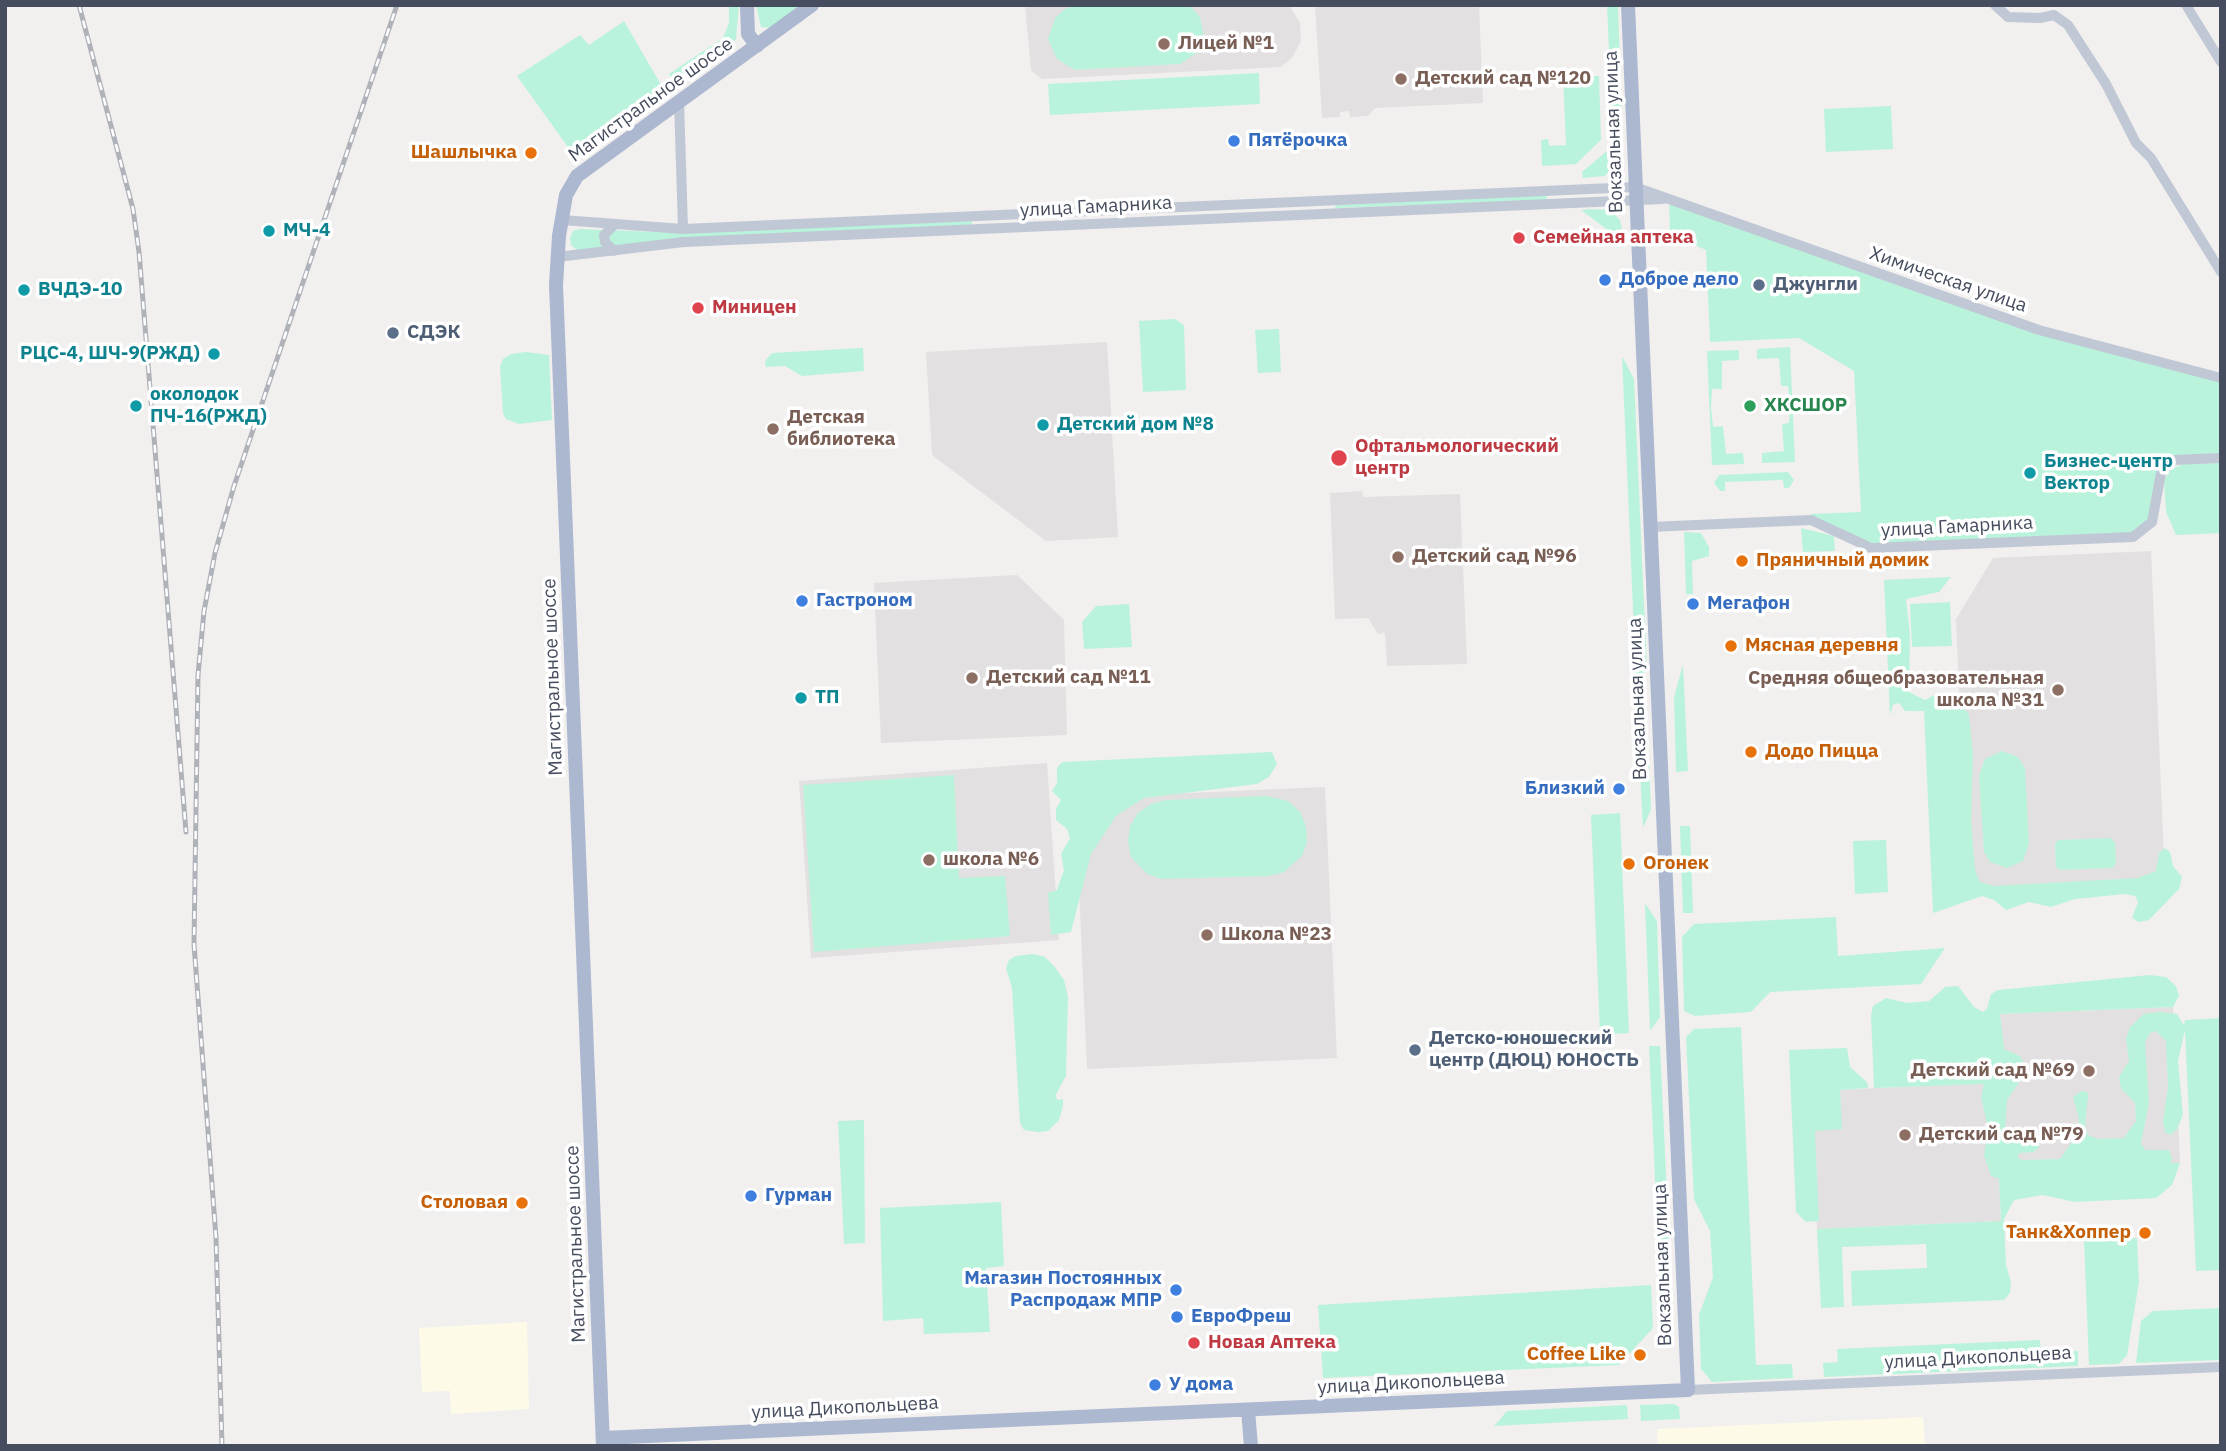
<!DOCTYPE html>
<meta charset="utf-8">
<style>
body{margin:0}
#map{position:relative;width:2226px;height:1451px;overflow:hidden;background:#f2efef;font-family:"IBM Plex Sans",sans-serif}
canvas{display:block}
.frame{position:absolute;inset:0;border:7px solid #454d5e;pointer-events:none}
</style>
<div id="map">
<canvas width="2226" height="1451"></canvas>
<div class="frame"></div>
</div>
<script>
const ctx = document.querySelector('canvas').getContext('2d');
ctx.lineJoin = 'round';
function paint(path, color) {
  ctx.fillStyle = color;
  ctx.fill(path, 'evenodd');
}
function toPath(rows) {
  const path = new Path2D();
  for (const r of rows) {
    path.moveTo(r[0], r[1]);
    for (let i = 2; i < r.length; i += 2) path.lineTo(r[i], r[i + 1]);
  }
  return path;
}
function strokePath(path, color, width, dash) {
  ctx.strokeStyle = color;
  ctx.lineWidth = width;
  ctx.lineCap = dash ? 'butt' : 'round';
  ctx.setLineDash(dash || []);
  ctx.stroke(path);
}
function label(font, color, halo, rows, align = 'center') {
  ctx.font = font + ' "IBM Plex Sans",sans-serif';
  ctx.lineWidth = 7;
  ctx.setLineDash([]);
  ctx.textBaseline = 'middle';
  ctx.strokeStyle = halo;
  ctx.fillStyle = color;
  for (const [text, x, y, turn = 0] of rows) {
    ctx.save();
    ctx.translate(x, y);
    ctx.rotate((+turn || 0) * Math.PI / 180);
    ctx.textAlign = isNaN(turn) ? turn : align;
    if (halo) ctx.strokeText(text, 0, 0);
    ctx.fillText(text, 0, 0);
    ctx.restore();
  }
}
const commercial = toPath([
 [527,1322,529,1409,451,1414,450,1391,422,1392,419,1328],
 [1923,1417,1925,1446,1658,1446,1657,1429]
]);
const education = toPath([
 [1025,5,1289,5,1300,23,1301,41,1292,58,1281,67,1042,79,1031,70],
 [1315,5,1479,5,1483,103,1375,108,1368,116,1350,117,1349,111,1340,112,1340,117,1322,118],
 [1107,342,1118,537,1046,541,932,455,926,352],
 [1362,491,1363,497,1460,494,1467,664,1387,666,1385,633,1378,634,1368,618,1335,619,1330,493],
 [2151,551,2165,882,1968,891,1956,619,1993,558],
 [1017,575,1064,620,1067,735,881,743,874,583],
 [1047,763,1059,940,811,958,799,781],
 [1325,787,1337,1058,1087,1069,1075,798],
 [2173,1007,2180,1163,2007,1171,2000,1014],
 [1995,1083,2001,1221,1817,1229,1811,1091]
]);
const green = toPath([
 [729,5,739,5,736,39,729,48,675,83,669,74,723,38,729,23],
 [756,5,802,5,772,28,761,27],
 [1077,5,1189,5,1200,17,1204,38,1198,52,1180,64,1075,70,1057,59,1048,39,1055,18,1065,9],
 [1607,5,1618,5,1622,125,1612,125],
 [624,21,667,95,575,157,517,76,580,35,589,45],
 [1259,73,1260,104,1050,115,1048,84],
 [1599,76,1601,140,1576,164,1542,166,1541,140,1548,139,1549,146,1566,145,1563,77],
 [1891,106,1893,149,1826,152,1824,109],
 [1620,140,1619,163,1613,171,1604,176,1583,178,1582,172],
 [1547,195,1547,200,1335,208,1336,205],
 [1669,198,2039,330,2221,378,2221,458,2174,460,2161,473,2152,522,2133,537,1871,548,1811,520,1811,514,1861,512,1854,371,1799,338,1710,342,1706,250,1670,234],
 [1590,209,1610,210,1620,220,1625,243,1581,210],
 [972,221,972,225,577,250,571,245,570,238,573,231,580,229,683,233],
 [1175,319,1184,325,1186,390,1143,392,1139,321],
 [1279,329,1281,372,1258,373,1255,330],
 [1790,347,1795,462,1762,463,1762,453,1784,451,1782,424,1789,423,1790,405,1788,386,1781,386,1779,358,1757,359,1757,349],
 [863,348,864,371,802,376,785,366,766,367,765,361,772,353],
 [1739,350,1739,360,1722,361,1722,389,1712,389,1711,408,1713,427,1723,426,1726,454,1743,453,1744,464,1712,465,1707,351],
 [526,352,549,355,552,420,519,424,506,419,503,413,500,366,503,359,511,354],
 [1622,356,1634,379,1647,670,1636,678],
 [2221,463,2221,533,2176,535,2166,512,2164,480,2171,469,2183,464],
 [1788,472,1794,480,1789,488,1784,488,1783,480,1725,482,1725,491,1720,491,1714,483,1719,475],
 [1801,528,1834,536,1835,551,1803,552],
 [1684,532,1701,533,1709,547,1709,556,1692,561,1693,594,1686,594],
 [1951,577,1939,592,1906,599,1910,634,1909,692,1925,700,1940,692,1954,694,1969,715,1973,754,1971,820,1975,870,1980,882,1994,886,2138,878,2156,871,2159,853,2165,848,2170,852,2173,866,2182,877,2179,889,2149,920,2139,922,2132,918,2138,902,2135,896,2125,894,2075,899,2051,907,2029,902,2006,910,1994,900,1982,896,1933,913,1924,711,1905,711,1899,703,1893,705,1890,715,1884,580],
 [1950,602,1952,646,1912,647,1910,604],
 [1129,604,1132,647,1084,649,1082,622,1096,606],
 [1683,664,1688,771,1676,772,1674,697],
 [2002,751,2018,757,2025,768,2029,844,2023,861,2007,868,1990,862,1984,852,1979,776,1985,759],
 [1272,752,1277,764,1269,777,1257,784,1144,798,1116,816,1091,854,1071,932,1051,935,1048,893,1057,890,1064,870,1061,854,1070,838,1067,829,1056,820,1056,809,1061,800,1052,791,1057,783,1057,768,1062,762],
 [1639,753,1649,765,1651,809,1643,828],
 [954,775,959,878,1005,876,1010,936,814,952,803,785],
 [1266,796,1288,801,1300,812,1306,826,1307,842,1302,856,1284,872,1269,876,1161,879,1147,874,1131,857,1128,842,1130,826,1138,813,1151,804,1166,800],
 [1620,813,1629,1033,1600,1035,1591,815],
 [1680,826,1690,826,1693,913,1683,913],
 [2111,838,2115,843,2116,862,2113,868,2061,870,2056,867,2055,843,2058,840],
 [1886,840,1888,892,1855,894,1853,841],
 [1645,903,1657,921,1660,1017,1650,1031],
 [1836,917,1838,956,1945,948,1921,984,1770,992,1751,1012,1695,1016,1684,1011,1682,937,1694,924],
 [1033,954,1045,957,1054,966,1064,980,1068,997,1066,1076,1055,1096,1058,1100,1063,1099,1063,1106,1059,1120,1048,1131,1038,1132,1024,1130,1020,1123,1012,988,1006,968,1009,960,1016,956],
 [2149,975,2166,977,2176,986,2179,996,2173,1007,2000,1014,2004,1049,2020,1056,2025,1065,2022,1078,2007,1100,2005,1130,2008,1138,2015,1142,2039,1143,2039,1148,2033,1152,2020,1153,2017,1156,2021,1160,2060,1159,2078,1133,2079,1119,2073,1097,2081,1091,2087,1092,2088,1096,2085,1125,2088,1135,2098,1139,2124,1138,2136,1121,2135,1103,2121,1088,2119,1077,2129,1061,2126,1038,2130,1027,2144,1014,2159,1012,2177,1014,2184,1025,2185,1020,2221,1018,2221,1270,2196,1271,2185,1030,2178,1061,2183,1115,2177,1129,2170,1135,2165,1132,2163,1122,2168,1087,2166,1041,2156,1031,2150,1033,2145,1042,2149,1103,2141,1143,2145,1150,2169,1150,2172,1158,2171,1163,2180,1163,2172,1185,2156,1198,2075,1202,2043,1195,2014,1200,2004,1219,2006,1265,2011,1282,2010,1293,2004,1300,1852,1306,1851,1271,1927,1268,1926,1244,1842,1247,1844,1307,1821,1308,1817,1229,2001,1221,1999,1179,1991,1176,1984,1156,1988,1128,1981,1097,1984,1084,1874,1088,1871,1015,1873,1006,1886,998,1907,1003,1929,1001,1945,987,1958,986,1974,1007,1983,1012,1987,1009,1991,994,1998,990],
 [1741,1027,1756,1365,1792,1364,1793,1378,1712,1382,1701,1369,1699,1315,1713,1277,1710,1231,1694,1199,1686,1037,1694,1029],
 [1649,1046,1660,1046,1670,1259,1659,1268],
 [1847,1048,1850,1067,1867,1082,1868,1088,1840,1090,1842,1129,1815,1131,1819,1221,1806,1222,1796,1212,1789,1050],
 [864,1120,865,1243,844,1244,838,1121],
 [1001,1202,1004,1266,986,1268,990,1332,924,1334,923,1318,883,1321,880,1208],
 [2137,1238,2139,1282,2127,1355,2119,1364,2089,1365,2084,1240],
 [1651,1285,1653,1328,1619,1365,1323,1378,1318,1305],
 [2221,1308,2221,1360,2136,1363,2141,1321,2153,1311],
 [2040,1340,2041,1353,2078,1351,2078,1366,1824,1377,1823,1363,1838,1362,1837,1349],
 [1674,1404,1679,1407,1680,1419,1641,1421,1640,1405],
 [1627,1405,1628,1419,1494,1426,1507,1411]
]);
const minor = toPath([
 [1995,5,2008,17,2040,18,2054,15,2068,25,2106,84,2136,143,2151,158,2221,272],
 [2186,5,2221,62],
 [679,101,683,229],
 [562,220,683,229,1635,187,2039,330,2221,378],
 [614,251,605,242,604,235,615,224],
 [557,257,684,242,1663,199],
 [1650,527,1811,520,1871,548,2133,537,2152,522,2161,473,2174,460,2221,458],
 [1688,1390,2221,1367]
]);
const major = toPath([
 [747,5,748,34,757,46],
 [1248,1410,1251,1446],
 [603,1438,1688,1390,1628,5],
 [603,1446,556,285,559,236,566,195,577,176,812,5]
]);
const rail = toPath([
 [79,5,133,209,139,252,186,832],
 [222,1446,216,1238,194,944,198,675,204,611,215,553,234,486,397,5]
]);
const markers = [
 [1164,44,7,"#8d6e63"],
 [1401,79,7,"#8d6e63"],
 [1234,141,7,"#3f7fe0"],
 [531,153,7,"#e8710a"],
 [269,231,7,"#0f9aa8"],
 [1519,238,7,"#e0444e"],
 [1605,280,7,"#3f7fe0"],
 [1759,285,7,"#5c6f8a"],
 [24,290,7,"#0f9aa8"],
 [698,308,7,"#e0444e"],
 [393,333,7,"#5c6f8a"],
 [214,354,7,"#0f9aa8"],
 [136,406,7,"#0f9aa8"],
 [1750,406,7,"#2e9e5b"],
 [1043,425,7,"#0f9aa8"],
 [773,429,7,"#8d6e63"],
 [1339,458,9,"#e0444e"],
 [2030,473,7,"#0f9aa8"],
 [1398,557,7,"#8d6e63"],
 [1742,561,7,"#e8710a"],
 [802,601,7,"#3f7fe0"],
 [1693,604,7,"#3f7fe0"],
 [1731,646,7,"#e8710a"],
 [972,678,7,"#8d6e63"],
 [2058,690,7,"#8d6e63"],
 [801,698,7,"#0f9aa8"],
 [1751,752,7,"#e8710a"],
 [1619,789,7,"#3f7fe0"],
 [929,860,7,"#8d6e63"],
 [1629,864,7,"#e8710a"],
 [1207,935,7,"#8d6e63"],
 [1415,1050,7,"#5c6f8a"],
 [2089,1071,7,"#8d6e63"],
 [1905,1135,7,"#8d6e63"],
 [751,1196,7,"#3f7fe0"],
 [522,1203,7,"#e8710a"],
 [2145,1233,7,"#e8710a"],
 [1176,1290,7,"#3f7fe0"],
 [1177,1317,7,"#3f7fe0"],
 [1194,1343,7,"#e0444e"],
 [1640,1355,7,"#e8710a"],
 [1155,1385,7,"#3f7fe0"]
];
const educationNames = [
 ["Лицей №1",1178,44],
 ["Детский сад №120",1415,79],
 ["Детская",787,418],
 ["библиотека",787,440],
 ["Детский сад №96",1412,557],
 ["Детский сад №11",986,678],
 ["Средняя общеобразовательная",2044,679,"right"],
 ["школа №31",2044,701,"right"],
 ["школа №6",943,860],
 ["Школа №23",1221,935],
 ["Детский сад №69",2075,1071,"right"],
 ["Детский сад №79",1919,1135]
];
const streetNames = [
 ["Магистральное шоссе",651,100,-36],
 ["Вокзальная улица",1614,132,-92],
 ["улица Гамарника",1096,207,-3],
 ["Химическая улица",1948,280,19],
 ["улица Гамарника",1957,527,-3],
 ["Магистральное шоссе",553,677,-92],
 ["Вокзальная улица",1638,699,-92],
 ["Магистральное шоссе",576,1244,-92],
 ["Вокзальная улица",1663,1265,-92],
 ["улица Дикопольцева",1978,1358,-3],
 ["улица Дикопольцева",1411,1383,-3],
 ["улица Дикопольцева",845,1408,-3]
];
const shopNames = [
 ["Пятёрочка",1248,141],
 ["Доброе дело",1619,280],
 ["Гастроном",816,601],
 ["Мегафон",1707,604],
 ["Близкий",1605,789,"right"],
 ["Гурман",765,1196],
 ["Магазин Постоянных",1162,1279,"right"],
 ["Распродаж МПР",1162,1301,"right"],
 ["ЕвроФреш",1191,1317],
 ["У дома",1169,1385]
];
const foodNames = [
 ["Шашлычка",517,153],
 ["Пряничный домик",1756,561,"left"],
 ["Мясная деревня",1745,646,"left"],
 ["Додо Пицца",1765,752,"left"],
 ["Огонек",1643,864,"left"],
 ["Столовая",508,1203],
 ["Танк&Хоппер",2131,1233],
 ["Coffee Like",1626,1355]
];
const cultureNames = [
 ["МЧ-4",283,231],
 ["ВЧДЭ-10",38,290],
 ["РЦС-4, ШЧ-9(РЖД)",200,354,"right"],
 ["околодок",150,395],
 ["ПЧ-16(РЖД)",150,417],
 ["Детский дом №8",1057,425],
 ["Бизнес-центр",2044,462],
 ["Вектор",2044,484],
 ["ТП",815,698]
];
const healthNames = [
 ["Семейная аптека",1533,238],
 ["Миницен",712,308],
 ["Офтальмологический",1355,447],
 ["центр",1355,469],
 ["Новая Аптека",1208,1343]
];
const serviceNames = [
 ["Джунгли",1773,285],
 ["СДЭК",407,333],
 ["Детско-юношеский",1429,1039],
 ["центр (ДЮЦ) ЮНОСТЬ",1429,1061]
];
const leisureNames = [
 ["ХКСШОР",1764,406]
];
paint(commercial, '#fdfbe7');
paint(education, '#e3e0e1');
paint(green, '#baf3db');
strokePath(minor, '#c1c8d5', 10);
strokePath(major, '#acb7d0', 14);
strokePath(rail, '#b0b2ba', 5);
strokePath(rail, '#fff', 2.5, [8]);
for (const [x, y, r, color] of markers) {
  const dot = new Path2D();
  dot.arc(x, y, r, 0, 2 * Math.PI);
  ctx.fillStyle = color;
  ctx.fill(dot);
  strokePath(dot, '#fff', 2.5);
}
label('bold 19px', '#785e54', '#fff', educationNames, 'left');
label('19px', '#454d5e', '#fff', streetNames);
label('bold 19px', '#366cbe', '#fff', shopNames, 'left');
label('bold 19px', '#c56008', '#fff', foodNames, 'right');
label('bold 19px', '#0d838f', '#fff', cultureNames, 'left');
label('bold 19px', '#be3a42', '#fff', healthNames, 'left');
label('bold 19px', '#4e5e75', '#fff', serviceNames, 'left');
label('bold 19px', '#27864d', '#fff', leisureNames, 'left');
</script>
